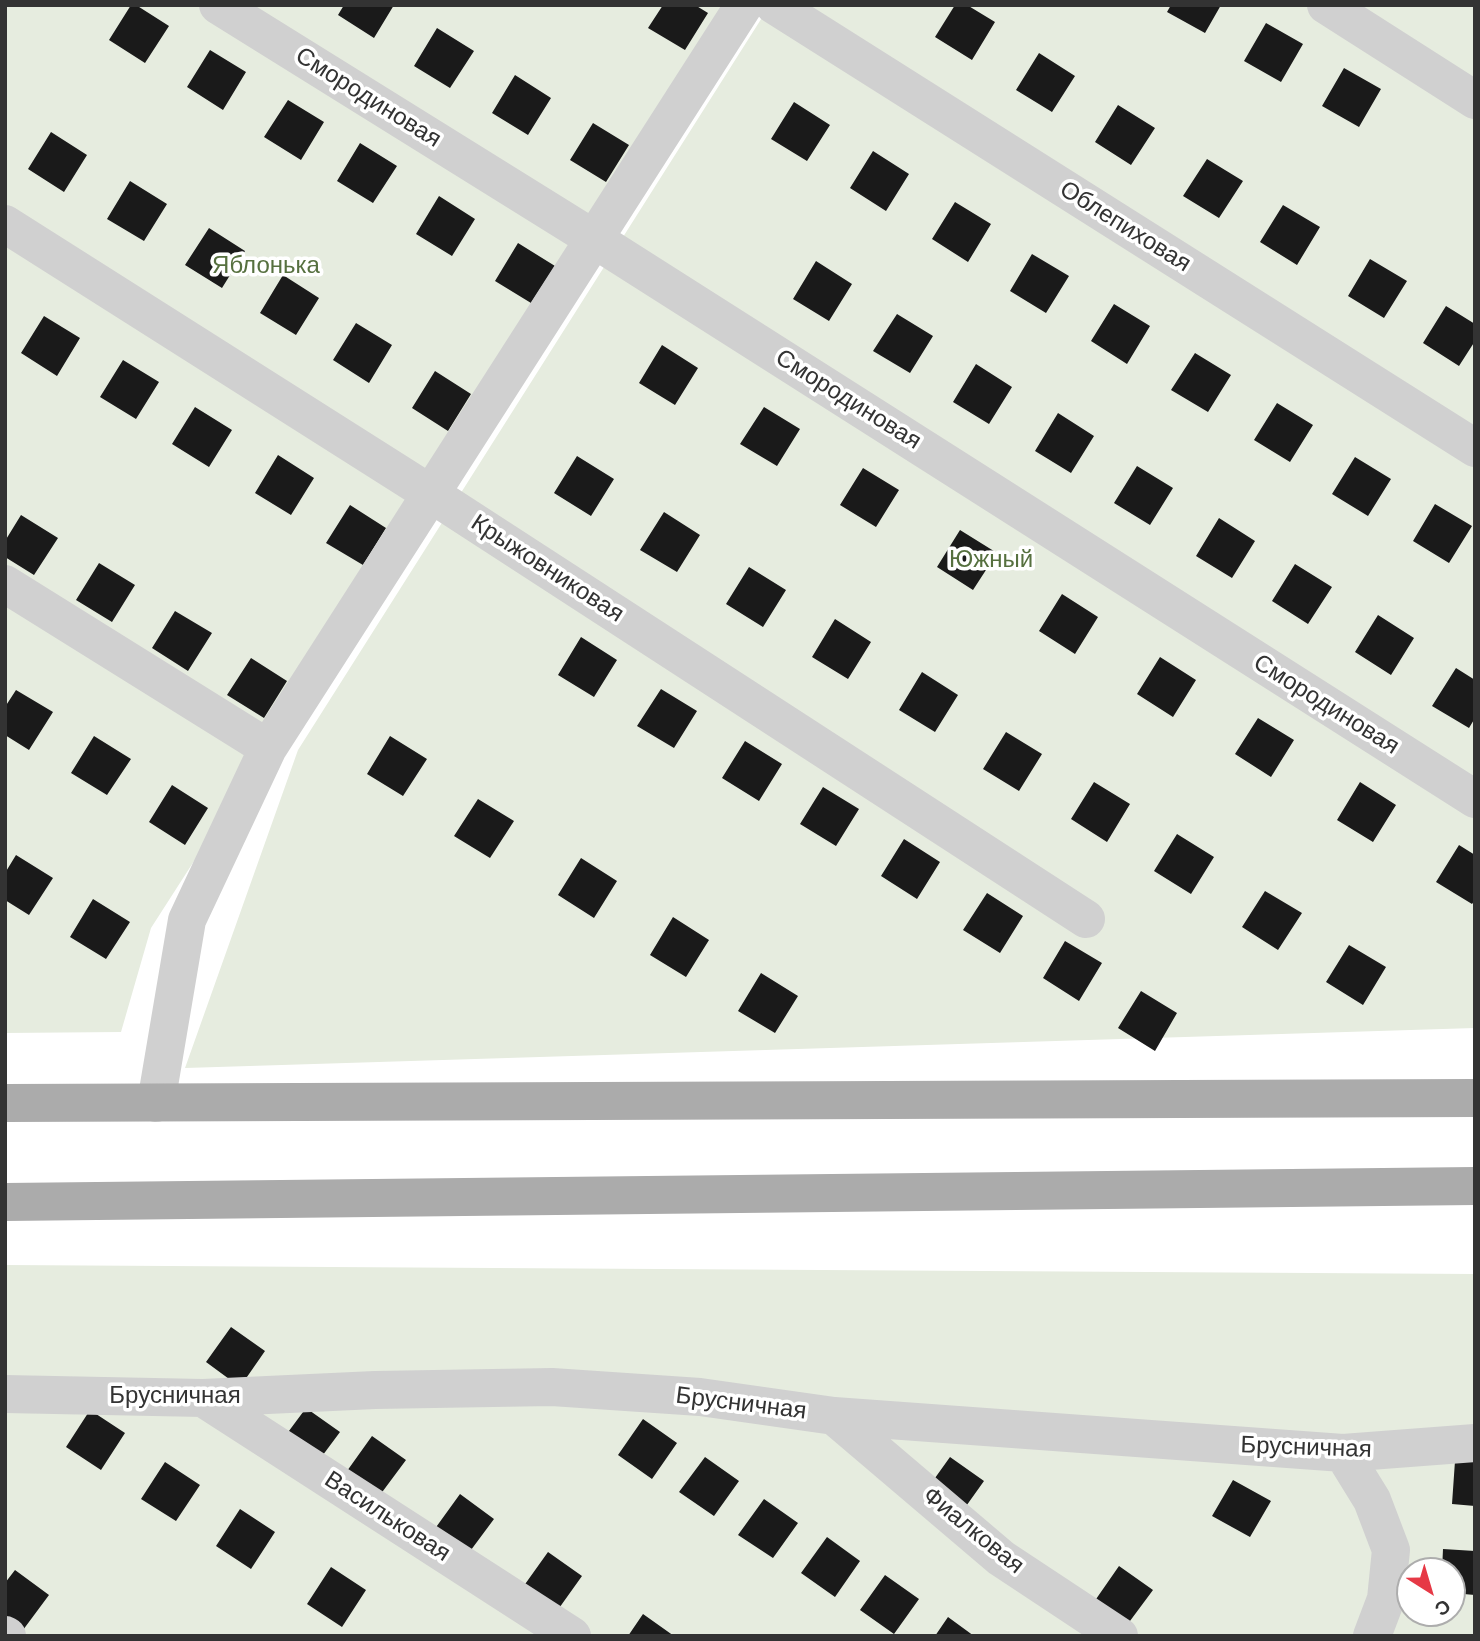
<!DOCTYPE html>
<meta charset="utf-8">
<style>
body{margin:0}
#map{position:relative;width:1480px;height:1641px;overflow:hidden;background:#fff;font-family:Helvetica,sans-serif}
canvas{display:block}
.frame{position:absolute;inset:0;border:7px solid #333;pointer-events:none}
.north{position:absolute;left:1396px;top:1557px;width:70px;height:70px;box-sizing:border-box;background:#fff;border:2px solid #adadad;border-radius:50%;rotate:143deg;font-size:19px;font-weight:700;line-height:28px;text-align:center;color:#333}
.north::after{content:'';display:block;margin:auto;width:24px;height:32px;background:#e63946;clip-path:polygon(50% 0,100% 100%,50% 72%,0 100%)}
</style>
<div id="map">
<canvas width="1480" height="1641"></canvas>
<div class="frame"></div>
<div class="north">С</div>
</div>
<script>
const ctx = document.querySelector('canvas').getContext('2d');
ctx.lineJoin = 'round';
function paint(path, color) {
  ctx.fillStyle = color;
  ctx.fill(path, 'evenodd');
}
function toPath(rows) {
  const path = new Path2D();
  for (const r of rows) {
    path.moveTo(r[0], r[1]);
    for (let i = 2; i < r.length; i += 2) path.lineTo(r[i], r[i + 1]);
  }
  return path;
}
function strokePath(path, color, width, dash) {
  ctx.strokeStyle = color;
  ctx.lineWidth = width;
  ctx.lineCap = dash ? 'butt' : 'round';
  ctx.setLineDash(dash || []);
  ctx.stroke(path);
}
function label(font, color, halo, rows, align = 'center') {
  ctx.font = font + ' Helvetica,sans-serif';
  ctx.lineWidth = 7;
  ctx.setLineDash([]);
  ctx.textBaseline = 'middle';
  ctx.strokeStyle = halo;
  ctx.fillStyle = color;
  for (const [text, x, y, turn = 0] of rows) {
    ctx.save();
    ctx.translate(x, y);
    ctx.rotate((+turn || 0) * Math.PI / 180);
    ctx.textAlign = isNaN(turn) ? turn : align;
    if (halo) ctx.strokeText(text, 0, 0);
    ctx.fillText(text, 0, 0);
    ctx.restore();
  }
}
const green = toPath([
 [5,5,744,5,151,928,121,1032,5,1033],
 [770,5,1475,5,1475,1028,185,1068,298,750],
 [5,1265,1475,1274,1475,1636,5,1636],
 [1410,1571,1452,1571,1452,1613,1410,1613]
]);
const building = toPath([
 [131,5,136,5,169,26,145,63,109,40],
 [344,5,394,5,374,38,338,15],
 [663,5,695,5,708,13,685,50,648,28],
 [955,5,967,5,995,22,972,60,935,37],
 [1171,5,1221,5,1205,33,1167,12],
 [1266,23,1303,44,1281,82,1244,61],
 [437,28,474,51,450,88,414,66],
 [210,50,246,72,223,110,187,87],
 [1039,53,1075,76,1052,112,1016,90],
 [1344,68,1381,89,1359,127,1322,106],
 [515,75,551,98,528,135,492,113],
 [288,100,324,122,301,160,264,137],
 [794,102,830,125,807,161,771,139],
 [1118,105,1155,128,1131,165,1095,142],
 [593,123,629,145,606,182,570,160],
 [51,132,87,155,64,192,28,169],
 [360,143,397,166,373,203,337,181],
 [873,151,909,174,886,211,850,188],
 [1207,159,1243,181,1219,218,1183,196],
 [130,181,167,204,144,241,107,219],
 [439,196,475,219,452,256,416,234],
 [955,202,991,224,968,262,932,239],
 [1283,205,1320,227,1297,265,1260,242],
 [209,228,245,251,222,288,185,265],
 [518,243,555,266,531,303,495,281],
 [1032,254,1069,276,1046,313,1010,291],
 [1370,259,1407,281,1384,318,1348,296],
 [816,261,852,284,829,321,793,299],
 [283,275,319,298,296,335,260,313],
 [1114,304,1150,326,1127,364,1091,341],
 [1446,306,1475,324,1475,341,1459,366,1423,343],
 [897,314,933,336,910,373,873,351],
 [44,316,80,338,57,376,21,353],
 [356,323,392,345,369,383,333,360],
 [662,345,698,368,675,405,639,383],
 [1195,353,1231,375,1208,412,1171,390],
 [123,360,159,382,136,419,100,397],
 [976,364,1012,387,989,424,953,402],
 [435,371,471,394,448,431,412,408],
 [1277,403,1313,425,1290,462,1254,440],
 [195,407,232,430,209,467,172,444],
 [764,407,800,429,777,466,740,444],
 [1058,413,1094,436,1071,473,1035,451],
 [278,455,314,478,291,515,255,493],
 [577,456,614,479,591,516,554,493],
 [1355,457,1391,479,1368,516,1332,494],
 [1137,466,1173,488,1150,525,1114,503],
 [863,468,899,490,876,527,840,505],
 [1435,504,1472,526,1449,563,1413,541],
 [350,505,386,528,363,565,326,543],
 [664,512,700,535,677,572,640,550],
 [21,515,58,538,34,575,5,557,5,541],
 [1219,518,1255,541,1232,578,1196,556],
 [960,530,997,553,973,590,937,567],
 [99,563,135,585,112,622,76,600],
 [1295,564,1332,587,1308,624,1272,601],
 [749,567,786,590,763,627,726,604],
 [1062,594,1098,617,1075,654,1039,631],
 [175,611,212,633,188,671,152,648],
 [1378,615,1414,638,1391,675,1355,652],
 [835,619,871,642,848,679,812,657],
 [581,637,617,660,594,697,558,675],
 [1160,657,1196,680,1173,717,1137,694],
 [251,658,287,681,264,718,227,695],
 [1456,668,1475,680,1475,718,1469,728,1432,706],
 [922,672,958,695,935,732,899,710],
 [661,689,697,711,674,748,637,726],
 [16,690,53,712,29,750,5,735,5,707],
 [1258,718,1294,740,1271,777,1235,754],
 [1006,732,1042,754,1019,791,983,769],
 [94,736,131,759,107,795,71,773],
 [390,736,427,759,403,796,367,774],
 [745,741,782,764,759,801,722,778],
 [1094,782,1130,804,1107,842,1071,819],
 [1360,782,1396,805,1373,842,1337,820],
 [172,785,208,808,185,845,149,822],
 [823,787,859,809,836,846,800,824],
 [478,799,514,821,490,858,454,836],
 [1177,834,1214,857,1191,894,1154,871],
 [904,839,940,862,917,899,881,876],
 [1459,845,1475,855,1475,900,1472,904,1436,882],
 [16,855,53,878,29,915,5,900,5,873],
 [581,858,617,881,594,918,558,895],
 [1265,891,1302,913,1278,950,1242,927],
 [987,893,1023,916,1000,953,963,930],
 [93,899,130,922,106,959,70,937],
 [673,917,709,940,686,977,650,955],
 [1065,941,1102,963,1079,1001,1043,978],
 [1349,945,1386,967,1363,1005,1326,982],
 [761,973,798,996,775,1033,738,1011],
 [1141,991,1177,1013,1155,1051,1118,1028],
 [231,1327,265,1351,240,1387,206,1362],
 [306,1408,340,1432,314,1467,280,1443],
 [90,1410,125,1433,101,1470,66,1447],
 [643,1419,677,1443,652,1479,618,1455],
 [372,1436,406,1460,380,1495,347,1471],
 [705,1457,739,1481,714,1516,679,1492],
 [950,1457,984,1481,959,1516,925,1492],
 [1455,1461,1475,1462,1475,1506,1452,1504],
 [165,1462,200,1485,176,1521,141,1499],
 [1233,1480,1271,1501,1250,1537,1212,1516],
 [460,1494,494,1519,468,1554,434,1530],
 [764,1499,798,1523,773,1558,738,1535],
 [240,1509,275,1532,251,1569,216,1546],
 [827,1537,860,1561,835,1597,801,1573],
 [1443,1549,1475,1551,1475,1595,1452,1593,1452,1571,1442,1571],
 [548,1552,582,1576,557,1611,523,1587],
 [1119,1566,1153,1590,1127,1625,1094,1602],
 [331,1567,366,1590,342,1627,307,1604],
 [15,1570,49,1595,23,1630,5,1617,5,1583],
 [885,1575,919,1599,894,1634,860,1610],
 [643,1614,674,1636,628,1636],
 [948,1617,974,1636,935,1636]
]);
const minor = toPath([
 [218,5,594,239,1475,799],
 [774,5,1475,448],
 [1326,5,1475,100],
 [5,224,431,494,1086,919],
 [5,584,268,748],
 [156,1103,187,920,268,748,744,5],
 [5,1394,203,1398,375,1390,552,1387,700,1397,834,1416,1343,1453,1475,1443],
 [203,1398,572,1636],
 [834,1416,1001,1558,1119,1636],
 [1343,1453,1372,1500,1391,1550,1386,1599,1372,1636],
 [5,1635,7,1636]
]);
const major = toPath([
 [5,1103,1475,1098],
 [5,1202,1475,1186]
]);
const streetNames = [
 ["Смородиновая",368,98,32],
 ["Облепиховая",1125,227,32],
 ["Смородиновая",848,400,32],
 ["Крыжовниковая",547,569,33],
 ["Смородиновая",1326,705,32],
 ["Брусничная",175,1396],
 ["Брусничная",741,1404,7],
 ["Брусничная",1306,1448,2],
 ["Васильковая",387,1517,33],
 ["Фиалковая",973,1531,39]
];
const parkNames = [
 ["Яблонька",266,266],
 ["Южный",991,560]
];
paint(green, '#e6ecdf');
paint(building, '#1a1a1a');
strokePath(minor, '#d0d0d0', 38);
strokePath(major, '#ababab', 38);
label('24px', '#333', '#fff', streetNames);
label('24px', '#56703f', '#fff', parkNames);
</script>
